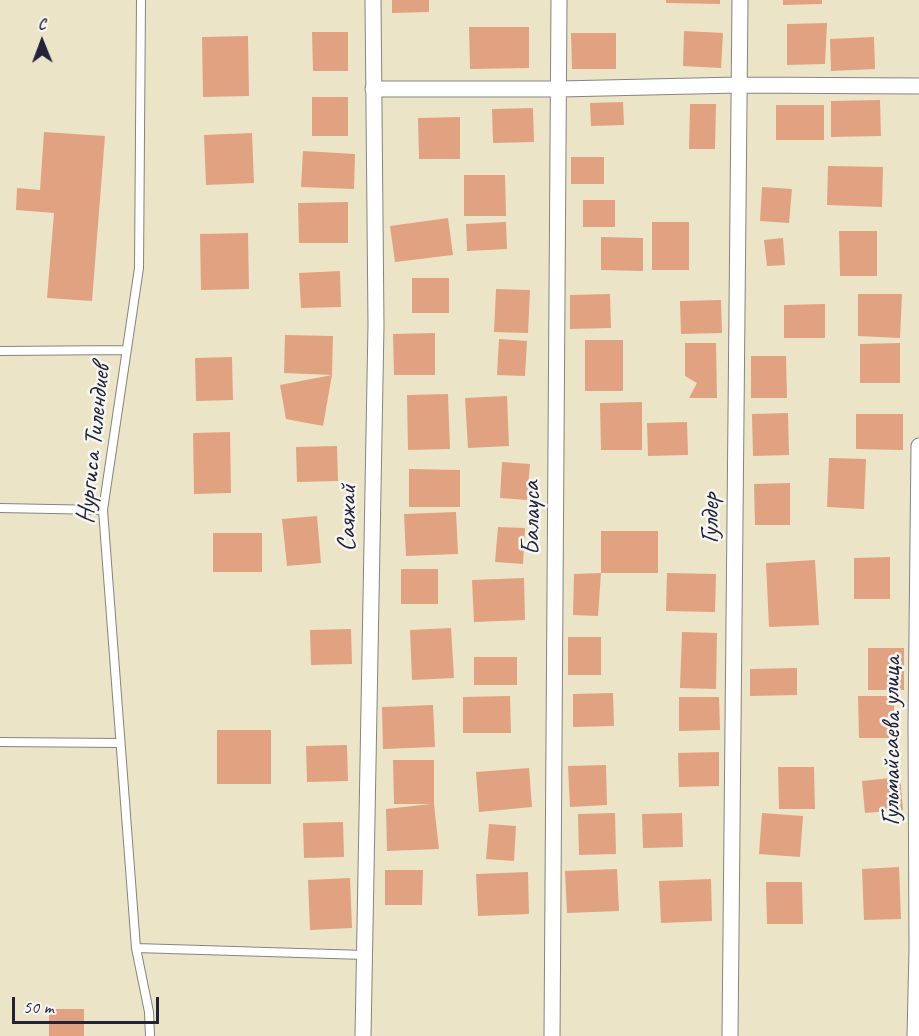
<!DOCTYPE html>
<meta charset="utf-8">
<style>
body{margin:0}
#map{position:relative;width:919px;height:1036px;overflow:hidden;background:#ece4c7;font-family:Caveat,sans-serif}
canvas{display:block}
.north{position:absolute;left:12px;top:12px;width:60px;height:60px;-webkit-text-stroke:4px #f6f6f2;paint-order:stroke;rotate:359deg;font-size:16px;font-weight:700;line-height:24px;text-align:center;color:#22223b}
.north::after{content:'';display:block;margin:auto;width:21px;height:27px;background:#22223b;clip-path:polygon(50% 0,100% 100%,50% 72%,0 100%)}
.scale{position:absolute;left:12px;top:997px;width:147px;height:27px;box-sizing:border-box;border:3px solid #22223b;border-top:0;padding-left:8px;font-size:18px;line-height:21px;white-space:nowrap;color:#22223b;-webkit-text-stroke:4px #f6f6f2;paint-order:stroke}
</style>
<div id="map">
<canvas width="919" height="1036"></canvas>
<div class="north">С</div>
<div class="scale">50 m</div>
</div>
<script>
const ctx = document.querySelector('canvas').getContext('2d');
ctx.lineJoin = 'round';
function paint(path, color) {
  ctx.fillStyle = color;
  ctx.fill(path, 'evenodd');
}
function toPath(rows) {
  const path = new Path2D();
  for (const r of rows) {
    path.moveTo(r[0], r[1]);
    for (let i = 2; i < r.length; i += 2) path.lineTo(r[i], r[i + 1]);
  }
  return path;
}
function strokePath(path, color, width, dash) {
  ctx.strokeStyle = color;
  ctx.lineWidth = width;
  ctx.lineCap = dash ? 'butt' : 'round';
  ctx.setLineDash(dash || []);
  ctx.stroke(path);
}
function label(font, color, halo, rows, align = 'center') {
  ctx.font = font + ' Caveat,sans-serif';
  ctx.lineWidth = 5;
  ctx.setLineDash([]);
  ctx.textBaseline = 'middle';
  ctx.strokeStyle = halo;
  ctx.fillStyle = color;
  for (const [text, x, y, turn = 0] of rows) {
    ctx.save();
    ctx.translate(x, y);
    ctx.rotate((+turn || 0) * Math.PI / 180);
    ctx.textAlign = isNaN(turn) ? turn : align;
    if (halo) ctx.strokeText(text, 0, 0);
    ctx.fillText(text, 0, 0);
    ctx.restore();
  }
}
const building = toPath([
 [392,0,429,0,429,12,392,13],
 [666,0,720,0,720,4,666,3],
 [783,0,822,0,822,4,783,5],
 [827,23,825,64,787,65,787,24],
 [469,27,529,27,529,68,470,69],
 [684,31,723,33,721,68,683,66],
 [312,32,348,32,348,71,313,71],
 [571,33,616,33,616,69,572,69],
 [248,36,249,96,203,97,202,37],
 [874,37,875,69,831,71,830,39],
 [312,97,348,97,348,136,312,136],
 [880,100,881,136,831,137,831,101],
 [623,102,624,125,591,126,590,103],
 [690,104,716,104,715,149,689,149],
 [776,105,824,105,824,140,776,140],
 [533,108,534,142,493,143,492,109],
 [460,117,460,159,419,159,418,118],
 [44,132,105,136,92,301,47,298,54,213,16,210,17,188,40,190],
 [252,133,254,183,206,185,204,135],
 [303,151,355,154,354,189,301,187],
 [571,157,604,157,604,184,571,184],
 [828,166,883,167,882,207,827,205],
 [464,175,505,175,506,216,464,216],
 [762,187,792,189,789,223,760,221],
 [583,200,615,200,615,227,583,227],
 [348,202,348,243,299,243,298,203],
 [448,218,453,255,395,262,390,226],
 [506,222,507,249,467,251,466,224],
 [652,222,689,222,689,270,652,270],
 [839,231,877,231,877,276,840,276],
 [248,233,249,289,201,290,200,234],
 [601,237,643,238,643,271,601,270],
 [783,238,785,265,767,266,764,240],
 [340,271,341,307,301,308,299,273],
 [412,278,449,278,449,313,412,313],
 [496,289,530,290,528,333,494,332],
 [610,294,611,328,570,329,570,295],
 [858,294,902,294,900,338,858,336],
 [721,300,722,333,681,334,680,301],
 [825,304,825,338,784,338,784,305],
 [435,333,435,375,394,375,393,334],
 [285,335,333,336,332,375,284,373],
 [499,339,527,341,525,376,497,375],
 [585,340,623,340,623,391,585,391],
 [685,343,716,343,717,398,689,398,697,383,685,376],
 [900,343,900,383,860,383,860,344],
 [751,356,786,356,787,398,751,398],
 [232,357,233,400,196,401,195,358],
 [332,375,323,426,286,419,280,385],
 [448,394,450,449,408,450,407,395],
 [507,396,509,446,468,448,465,398],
 [642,402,642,450,601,450,600,403],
 [788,413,789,455,753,456,752,414],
 [856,414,903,414,903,450,856,449],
 [687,422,688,455,648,456,647,423],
 [230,432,231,493,194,494,193,433],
 [337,446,338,481,297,482,296,447],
 [829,458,866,459,864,509,827,507],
 [502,462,530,464,527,500,500,498],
 [409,469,460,470,460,507,409,507],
 [790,483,790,525,755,525,754,484],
 [456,512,458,554,406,556,404,514],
 [317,516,321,563,287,566,282,519],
 [498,527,525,528,523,564,495,562],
 [601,531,658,531,658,573,601,573],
 [213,533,262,533,262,572,213,572],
 [890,557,890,599,854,599,854,558],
 [815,560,819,625,769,627,766,563],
 [401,569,438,569,438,604,401,604],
 [601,573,598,616,573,615,574,574],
 [667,573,716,574,715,612,666,611],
 [524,578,525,620,474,622,472,580],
 [451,628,454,678,412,680,410,630],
 [351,629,352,664,311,665,310,630],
 [682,632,717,633,716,689,680,688],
 [568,637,601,637,601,675,568,675],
 [868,648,904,648,904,690,868,690],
 [474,657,517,657,517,685,474,685],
 [797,668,797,695,750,696,750,669],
 [613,693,614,726,573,727,573,694],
 [510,696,511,733,463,733,463,697],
 [858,696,894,696,894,738,859,738],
 [679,697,719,697,720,730,679,731],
 [433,705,435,747,383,749,382,707],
 [217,730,271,730,271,784,217,784],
 [347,745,348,781,307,782,306,746],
 [719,752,719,786,679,787,678,753],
 [393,760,434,760,434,804,439,849,387,851,386,809,431,804,394,804],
 [606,765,607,805,570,807,568,766],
 [778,767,814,767,815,809,779,809],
 [529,768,532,807,479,812,476,772],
 [900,777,903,810,865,813,862,781],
 [615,813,616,854,579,855,578,814],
 [682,813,683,847,643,848,642,814],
 [762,813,803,816,800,857,759,854],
 [343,822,344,857,304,858,303,823],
 [489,824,516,826,514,861,486,859],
 [899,867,901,919,864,920,862,869],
 [617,869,619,911,567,913,565,871],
 [385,870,423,870,422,905,385,905],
 [528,872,529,914,478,916,476,874],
 [350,878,352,928,310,930,308,880],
 [711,879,712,921,661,923,659,881],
 [766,882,802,882,803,924,767,924],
 [49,1009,84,1009,84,1036,49,1036]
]);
const lane = toPath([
 [141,0,139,268,103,510,136,948,149,1012,150,1036],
 [0,351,126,350],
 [0,508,103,510],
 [0,742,120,743],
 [136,948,365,955]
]);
const street = toPath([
 [373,89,559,89,739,85,919,86],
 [363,1036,376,325,373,0],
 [552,1036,559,0],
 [730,1036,740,0],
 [915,1036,917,950,916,726,919,446]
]);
const streetNames = [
 ["Нургиса Тилендиев",94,444,-84],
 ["Саяжай",348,518,-89],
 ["Балауса",532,518,-90],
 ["Гулдер",711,518,-89],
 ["Гульмайсаева улица",892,741,-90]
];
paint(building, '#e1a282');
strokePath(lane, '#878381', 10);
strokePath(street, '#878381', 17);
strokePath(lane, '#fff', 8);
strokePath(street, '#fff', 15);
label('26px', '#22223b', '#f6f6f2', streetNames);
</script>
